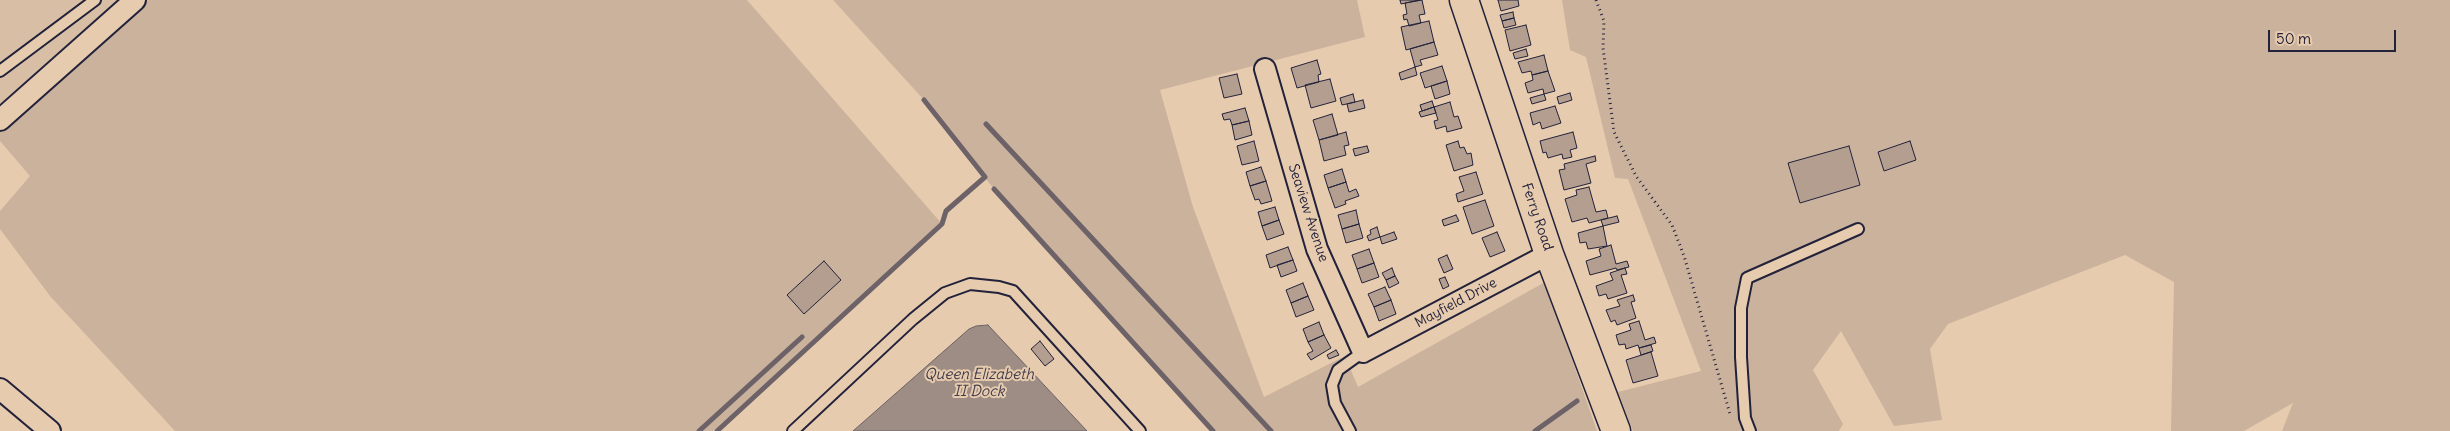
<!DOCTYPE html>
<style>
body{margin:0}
#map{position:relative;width:2450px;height:431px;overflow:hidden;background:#e7cbae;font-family:Delius,sans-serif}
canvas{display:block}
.scale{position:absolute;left:2268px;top:30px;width:128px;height:22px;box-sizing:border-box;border:2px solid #22223b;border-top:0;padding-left:6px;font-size:15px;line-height:18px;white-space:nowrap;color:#22223b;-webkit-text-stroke:4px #e7cbae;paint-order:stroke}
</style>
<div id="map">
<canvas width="2450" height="431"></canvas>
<div class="scale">50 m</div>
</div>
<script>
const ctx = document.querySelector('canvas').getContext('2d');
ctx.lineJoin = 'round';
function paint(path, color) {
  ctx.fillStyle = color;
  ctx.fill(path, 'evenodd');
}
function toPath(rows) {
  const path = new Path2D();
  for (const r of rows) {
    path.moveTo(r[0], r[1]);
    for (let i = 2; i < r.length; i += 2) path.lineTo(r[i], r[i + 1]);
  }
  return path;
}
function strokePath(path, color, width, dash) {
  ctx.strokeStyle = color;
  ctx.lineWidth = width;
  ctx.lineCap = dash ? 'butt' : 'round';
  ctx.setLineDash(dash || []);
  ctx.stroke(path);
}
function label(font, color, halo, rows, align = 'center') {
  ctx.font = font + ' Delius,sans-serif';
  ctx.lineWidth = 4;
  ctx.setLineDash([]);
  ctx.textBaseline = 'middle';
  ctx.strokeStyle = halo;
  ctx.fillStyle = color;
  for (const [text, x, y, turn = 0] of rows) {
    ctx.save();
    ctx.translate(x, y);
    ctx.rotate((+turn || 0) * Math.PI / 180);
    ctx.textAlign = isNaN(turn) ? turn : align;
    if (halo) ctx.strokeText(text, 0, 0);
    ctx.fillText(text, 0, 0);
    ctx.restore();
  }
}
const built = toPath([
 [0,0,123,0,0,110]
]);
const green = toPath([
 [148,0,747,0,942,224,713,431,175,431,50,296,0,229,0,211,30,176,0,141,0,132],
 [833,0,1357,0,1365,37,1160,90,1193,207,1264,397,1345,356,1358,387,1545,282,1597,431,1213,431,994,189,924,100],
 [1562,0,2450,0,2450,431,2282,431,2293,403,2244,431,2171,431,2174,282,2125,255,1948,324,1930,349,1942,420,1894,426,1841,331,1813,370,1843,424,1839,431,1633,431,1618,392,1701,371,1628,179,1615,178,1586,57,1570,50]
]);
const water = toPath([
 [988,325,1087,431,853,431,969,329,976,326,988,325]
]);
const stream = toPath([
 [986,124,1271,431],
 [994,189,1213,431],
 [699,431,802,337],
 [717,431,942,224,946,211,985,177,924,100],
 [1535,431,1577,401]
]);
const building = toPath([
 [1400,0,1420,0,1401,4,1400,0],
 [1422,0,1425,14,1419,15,1421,23,1409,26,1407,19,1404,20,1403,15,1407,14,1405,3,1422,0],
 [1498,0,1518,0,1519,6,1501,11,1498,0],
 [1513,12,1514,18,1502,21,1500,15,1513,12],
 [1514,18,1516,25,1504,28,1502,21,1514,18],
 [1429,21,1434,42,1406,50,1401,27,1429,21],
 [1526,25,1531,45,1510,51,1505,30,1526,25],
 [1434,42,1438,55,1420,60,1422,65,1415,67,1410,49,1434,42],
 [1526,49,1528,56,1515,59,1513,53,1526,49],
 [1544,55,1548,71,1532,75,1531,71,1522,73,1518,62,1544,55],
 [1317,60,1321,74,1318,75,1319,82,1297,88,1291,68,1317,60],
 [1442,66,1447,81,1425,88,1420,73,1442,66],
 [1415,67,1417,75,1401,80,1399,73,1415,67],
 [1548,71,1555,91,1544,94,1543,89,1528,93,1525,83,1533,80,1532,75,1548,71],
 [1237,74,1242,94,1224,98,1219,78,1237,74],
 [1330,79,1336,101,1311,108,1305,85,1330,79],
 [1447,81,1450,94,1435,99,1431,86,1447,81],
 [1570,93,1572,100,1559,104,1557,97,1570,93],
 [1353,94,1355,102,1342,105,1340,98,1353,94],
 [1544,94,1546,100,1532,104,1530,98,1544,94],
 [1363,100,1365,108,1349,112,1347,104,1363,100],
 [1432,101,1434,107,1422,111,1420,105,1432,101],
 [1450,102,1454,117,1458,116,1462,128,1447,132,1446,126,1436,129,1434,121,1438,120,1434,107,1450,102],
 [1555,106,1561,123,1542,129,1540,122,1533,125,1530,113,1555,106],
 [1434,107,1436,113,1421,117,1419,112,1434,107],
 [1245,108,1249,121,1232,125,1230,119,1224,120,1222,114,1245,108],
 [1332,114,1338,135,1319,140,1313,120,1332,114],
 [1249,121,1252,135,1235,140,1232,125,1249,121],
 [1346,132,1349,145,1344,146,1346,155,1324,161,1319,140,1346,132],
 [1573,132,1577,148,1570,150,1572,157,1563,159,1562,154,1548,158,1546,152,1543,153,1540,141,1573,132],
 [1254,141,1259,161,1242,165,1237,146,1254,141],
 [1458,141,1460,148,1464,147,1467,154,1471,153,1473,165,1454,171,1446,145,1458,141],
 [1910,141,1916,160,1884,171,1878,152,1910,141],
 [1367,146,1369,152,1355,156,1353,149,1367,146],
 [1849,146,1860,185,1800,203,1788,163,1849,146],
 [1595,156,1596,161,1586,164,1591,183,1564,190,1559,170,1565,169,1564,164,1595,156],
 [1261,167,1266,181,1250,186,1246,172,1261,167],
 [1342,169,1346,182,1328,188,1324,175,1342,169],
 [1476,172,1483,194,1458,202,1456,194,1464,191,1459,177,1476,172],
 [1266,181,1272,201,1261,204,1259,199,1255,200,1250,186,1266,181],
 [1346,182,1349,192,1356,189,1359,196,1345,201,1346,204,1335,208,1328,188,1346,182],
 [1589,187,1596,212,1606,210,1608,218,1589,223,1587,218,1572,222,1565,199,1577,195,1576,190,1589,187],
 [1485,200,1494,226,1472,234,1463,207,1485,200],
 [1275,207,1279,220,1262,226,1258,212,1275,207],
 [1356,210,1359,224,1342,229,1338,215,1356,210],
 [1456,215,1459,221,1444,226,1442,220,1456,215],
 [1617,216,1619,222,1603,226,1601,220,1617,216],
 [1279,220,1284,234,1267,240,1262,226,1279,220],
 [1359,224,1363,238,1346,243,1342,229,1359,224],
 [1603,226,1607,246,1588,249,1586,242,1580,243,1578,233,1603,226],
 [1377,227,1380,237,1369,241,1367,236,1371,234,1370,230,1377,227],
 [1394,232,1397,239,1382,244,1380,237,1394,232],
 [1497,232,1505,251,1490,257,1482,238,1497,232],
 [1611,245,1616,264,1627,261,1629,267,1617,270,1616,268,1590,275,1586,261,1601,256,1599,249,1611,245],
 [1288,247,1293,260,1270,268,1266,255,1288,247],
 [1369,249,1374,263,1357,269,1352,255,1369,249],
 [1447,255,1453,269,1444,273,1438,259,1447,255],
 [1293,260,1297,271,1281,277,1277,265,1293,260],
 [824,261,841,280,804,314,787,295,824,261],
 [1374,263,1379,277,1362,283,1357,269,1374,263],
 [1392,268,1395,276,1386,280,1382,273,1392,268],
 [1625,268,1627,274,1621,275,1627,293,1608,299,1606,294,1599,296,1596,286,1613,280,1610,273,1625,268],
 [1395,276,1399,283,1389,288,1386,280,1395,276],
 [1445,277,1449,286,1443,289,1439,279,1445,277],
 [1303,283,1308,296,1291,303,1286,290,1303,283],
 [1385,287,1391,300,1374,307,1368,294,1385,287],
 [1633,295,1635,301,1631,302,1636,318,1617,325,1615,320,1611,322,1606,310,1620,306,1617,300,1633,295],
 [1308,296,1314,310,1296,317,1291,303,1308,296],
 [1391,300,1396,314,1379,321,1374,307,1391,300],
 [1639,321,1645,340,1654,337,1656,343,1639,348,1638,345,1626,349,1625,344,1619,345,1616,335,1631,330,1629,324,1639,321],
 [1319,322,1324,335,1308,342,1303,329,1319,322],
 [1324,335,1331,348,1311,360,1307,354,1313,351,1308,342,1324,335],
 [1040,341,1054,359,1045,366,1031,349,1040,341],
 [1651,345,1653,351,1641,355,1639,348,1651,345],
 [1336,350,1339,355,1329,359,1327,355,1336,350],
 [1651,352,1658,376,1633,383,1626,360,1651,352]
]);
const path = toPath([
 [1596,0,1604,21,1603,48,1614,132,1636,176,1672,225,1684,256,1730,414]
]);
const lane = toPath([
 [0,71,95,0],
 [793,431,913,319,945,293,970,284,999,287,1013,291,1140,431],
 [1350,431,1335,403,1332,385,1338,370,1363,352],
 [1750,431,1745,418,1741,357,1741,308,1747,278,1858,229]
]);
const street = toPath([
 [1265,69,1317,249,1363,352,1549,254],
 [0,120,135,0],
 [0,389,50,431]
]);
const secondary = toPath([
 [1464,0,1549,254,1616,431]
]);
const streetNames = [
 ["Seaview Avenue",1308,213,72],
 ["Ferry Road",1537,217,71],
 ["Mayfield Drive",1456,303,-28]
];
const waterNames = [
 ["Queen Elizabeth",979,375],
 ["II Dock",979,392]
];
paint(built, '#d8bea5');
paint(green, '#cab29d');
paint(water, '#9e8d84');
strokePath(water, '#6c6267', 1);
strokePath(stream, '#6c6267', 5);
paint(building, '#b49e90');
strokePath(building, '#22223b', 1);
strokePath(lane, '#22223b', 14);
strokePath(street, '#22223b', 24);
strokePath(secondary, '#22223b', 31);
strokePath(path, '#22223b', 3, [1, 4]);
strokePath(lane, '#e7cbae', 10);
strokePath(street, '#e7cbae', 20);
strokePath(secondary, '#e7cbae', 28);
label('14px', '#22223b', '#e7cbae', streetNames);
label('italic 15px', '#413d4d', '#e7cbae', waterNames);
</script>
